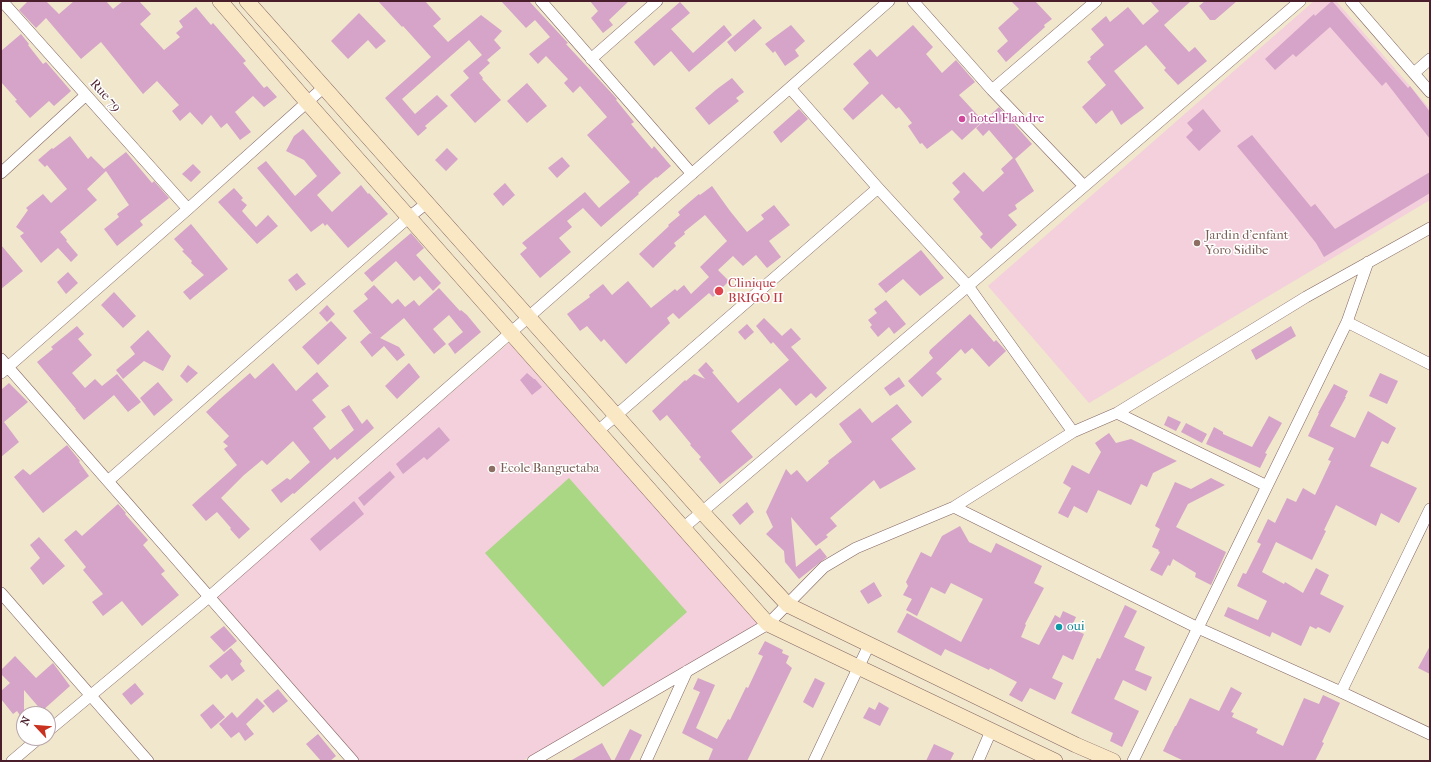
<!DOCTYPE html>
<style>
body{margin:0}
#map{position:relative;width:1431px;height:762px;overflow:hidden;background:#f0e7cc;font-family:"IM FELL French Canon",serif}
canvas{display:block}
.frame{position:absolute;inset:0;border:2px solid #4a1f2b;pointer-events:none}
.north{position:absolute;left:16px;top:706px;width:40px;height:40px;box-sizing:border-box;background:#fff;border:1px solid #b7a5aa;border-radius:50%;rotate:296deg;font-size:11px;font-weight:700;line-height:16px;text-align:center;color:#4a1f2b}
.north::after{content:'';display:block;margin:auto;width:14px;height:18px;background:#c8321e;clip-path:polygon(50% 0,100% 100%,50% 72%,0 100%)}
</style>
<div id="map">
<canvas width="1431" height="762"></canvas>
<div class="frame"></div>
<div class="north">N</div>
</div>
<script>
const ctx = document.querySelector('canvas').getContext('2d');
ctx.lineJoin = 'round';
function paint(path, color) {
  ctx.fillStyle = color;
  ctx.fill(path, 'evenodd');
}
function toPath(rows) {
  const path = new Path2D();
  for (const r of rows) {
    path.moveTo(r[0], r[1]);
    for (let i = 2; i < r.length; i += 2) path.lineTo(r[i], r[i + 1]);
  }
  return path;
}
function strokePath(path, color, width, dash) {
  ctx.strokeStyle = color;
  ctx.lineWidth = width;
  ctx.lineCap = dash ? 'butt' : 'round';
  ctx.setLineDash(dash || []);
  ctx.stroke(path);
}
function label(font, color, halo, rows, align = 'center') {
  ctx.font = font + ' "IM FELL French Canon",serif';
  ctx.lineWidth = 3;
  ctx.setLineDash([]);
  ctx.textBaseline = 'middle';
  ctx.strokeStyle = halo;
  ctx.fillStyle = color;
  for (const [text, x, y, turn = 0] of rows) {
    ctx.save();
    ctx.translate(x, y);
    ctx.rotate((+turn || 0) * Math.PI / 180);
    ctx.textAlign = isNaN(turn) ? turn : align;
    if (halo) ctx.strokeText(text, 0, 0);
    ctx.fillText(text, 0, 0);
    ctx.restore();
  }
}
const built = toPath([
 [1314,1,1336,1,1430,109,1430,200,1089,403,988,286],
 [509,343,760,625,522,761,357,761,216,595]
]);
const green = toPath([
 [569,478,687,612,603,687,485,553]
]);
const building = toPath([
 [28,1,46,1,59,14,74,1,106,1,113,9,123,1,139,1,151,14,140,24,164,50,180,37,176,33,183,27,179,21,196,7,211,25,213,23,246,61,243,63,264,88,267,86,277,97,264,107,253,96,235,112,251,132,240,140,227,123,221,128,211,115,202,125,190,112,180,121,172,111,179,105,157,81,143,94,101,42,81,59,46,18,36,28,19,10],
 [378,1,425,1,441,19,433,26,448,42,481,15,502,31,494,40,501,48,487,60,490,63,479,73,483,78,482,79,501,100,475,123,450,95,469,78,463,71,482,55,469,40,402,99,415,114,437,95,448,106,425,126,427,128,418,136,385,98,431,57,403,26,402,27],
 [501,1,529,1,568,43,566,44,617,99,616,100,634,122,631,124,652,149,654,146,671,166,657,178,656,177,638,193,639,194,601,227,583,208,567,221,572,227,559,238,571,252,540,278,520,254,527,248,522,243,585,192,599,208,630,182,587,135,607,117,580,86,573,93,564,83,568,79,546,56,538,64,529,54,550,37,535,20,526,28],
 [590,1,629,1,609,20,613,25,603,33,591,18,598,11],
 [1011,1,1035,1,1052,19,1044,25,1045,27,1006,62,997,51,1008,41,998,28,1019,9],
 [1150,1,1191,1,1164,25,1189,52,1195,47,1207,61,1178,85,1164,70,1166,68,1146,45,1114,71,1144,108,1121,125,1112,110,1096,124,1082,107,1106,85,1087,62,1091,59,1090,57,1104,45,1091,29,1106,16,1110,22,1128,7,1143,25,1159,11],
 [1205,1,1237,1,1215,20,1210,20,1199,6],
 [1332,1,1408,88,1410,86,1430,112,1430,139,1386,82,1382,86,1330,27,1296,57,1293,54,1275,70,1265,59,1314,14,1315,16],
 [680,2,690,13,671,29,693,53,724,25,732,35,689,72,671,51,654,66,634,42],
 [359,13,386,41,376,49,368,40,348,59,331,41],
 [754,19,762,28,735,52,727,42],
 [791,25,805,41,795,50,799,56,785,66,775,51,773,53,765,44],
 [913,25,933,47,926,54,942,73,956,60,975,82,959,95,983,121,962,140,952,130,927,149,922,143,920,144,908,126,912,123,899,107,896,109,882,94,853,120,843,109,869,83,853,64,870,49,877,57],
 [21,34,29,44,28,45,43,64,46,62,71,91,54,106,49,101,30,118,15,101,17,100,1,82,1,51],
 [732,78,744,92,736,98,739,101,709,125,695,108,717,89],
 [527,83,547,106,527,123,507,101],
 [999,107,1032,144,1015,159,1034,191,1015,205,1017,209,1008,215,1017,225,991,249,980,237,983,234,953,199,960,192,952,183,964,172,983,192,1004,173,1001,169,1013,158,989,130,983,136,976,128],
 [799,109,808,119,781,143,773,132],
 [1203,109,1221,131,1199,151,1186,137,1193,130,1187,123],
 [303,129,341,173,317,195,332,212,361,185,368,194,369,193,388,214,348,248,327,224,325,226,323,223,311,232,257,168,266,161,295,196,317,176,304,160,286,151,294,136],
 [1252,135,1311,207,1315,204,1335,229,1430,172,1430,193,1324,257,1316,243,1294,215,1237,146],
 [70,136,88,159,91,156,104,169,126,152,152,183,154,181,169,198,140,221,143,225,117,246,104,229,119,217,117,214,129,205,106,171,87,189,97,200,60,232,67,240,66,241,78,255,71,262,58,248,41,263,20,236,24,233,16,227,28,210,26,208,43,194,51,203,67,189,47,165,45,167,38,160,52,148,53,149],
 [447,148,458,159,446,171,435,160],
 [562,157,570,166,557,178,548,168],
 [193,164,201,172,191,182,182,174],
 [505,183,515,195,503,206,493,194],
 [712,186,730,211,747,232,764,219,761,215,774,205,790,225,769,241,781,257,767,268,756,255,743,266,733,256,718,270,729,281,713,297,709,293,679,319,673,313,667,318,670,323,626,364,604,339,601,342,587,326,580,331,567,314,590,297,589,295,603,284,612,295,628,281,651,308,675,289,677,291,684,285,691,294,709,277,700,267,727,241,705,215,684,232,685,234,674,243,676,246,653,268,639,254,669,226,668,225,680,215,678,212,686,205,699,194,700,195],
 [234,188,243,198,241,200,247,205,242,211,256,227,268,215,278,226,257,244,218,202],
 [191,224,228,269,190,300,183,292,204,275,191,263,192,261,182,251,184,250,174,239],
 [411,233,424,248,416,255,441,283,433,291,420,276,414,281,396,261,372,282,364,273],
 [1,245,23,271,1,289],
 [921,250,944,278,920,296,903,279,886,293,878,284],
 [68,272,78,283,66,294,57,282],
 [297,273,306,284,296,291,288,280],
 [374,285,392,304,398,299,405,307,414,300,419,306,439,288,460,311,461,310,467,315,481,332,455,354,448,344,463,332,449,315,433,329,446,344,434,354,404,318,380,338,399,347,405,355,397,361,384,346,372,357,360,342,370,333,372,334,353,311,368,299,364,294],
 [114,292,136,316,123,328,101,305],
 [886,300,906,324,894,334,889,327,878,337,870,327,872,325,868,320,877,313,874,309],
 [327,305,335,314,327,322,319,313],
 [970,314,994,342,996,340,1006,351,989,367,972,348,965,354,961,349,936,373,942,379,922,397,908,381,933,358,929,353,930,350],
 [764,318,782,336,791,328,801,339,791,347,827,388,816,398,811,393,796,406,780,388,731,431,753,457,720,484,699,459,701,457,690,445,691,444,667,415,660,421,652,411,685,380,686,381,694,374,705,379,698,370,706,362,714,371,712,372,738,403,789,360,773,342,771,344,756,326],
 [331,321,347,338,318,365,302,347],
 [747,324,754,332,745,340,738,332],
 [77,326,84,334,78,339,92,355,72,373,85,388,95,379,102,386,117,374,141,402,128,412,114,395,84,420,75,409,76,409,37,362,53,349,51,347],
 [1291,326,1296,336,1256,360,1251,350],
 [148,330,171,356,163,371,144,361,123,379,116,370,135,354,130,347],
 [273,363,296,391,317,372,329,386,312,400,326,417,313,428,330,450,354,430,341,410,349,405,362,424,367,419,374,428,337,460,335,457,294,494,293,493,281,503,271,490,287,478,290,480,310,462,293,441,267,465,262,460,244,475,221,498,250,529,239,539,230,529,231,528,217,512,206,521,192,505,237,465,224,449,228,446,223,442,229,436,206,412,220,399,250,373,255,379],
 [409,363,420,377,397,399,385,386],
 [188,365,198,373,187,383,180,376],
 [527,373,534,379,535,379,542,387,532,395,520,380],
 [1380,373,1398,381,1387,404,1369,396],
 [899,377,905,386,890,396,884,388],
 [158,382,173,400,154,416,140,398],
 [9,383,28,402,4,422,19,442,1,457,1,390],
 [1334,384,1348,391,1345,397,1346,397,1330,426,1355,438,1368,411,1396,428,1388,444,1382,441,1370,466,1417,488,1399,523,1381,513,1376,526,1336,505,1324,530,1326,531,1312,560,1276,542,1262,572,1284,584,1285,582,1303,593,1316,568,1329,575,1320,594,1344,606,1330,633,1318,627,1316,629,1310,626,1301,646,1272,632,1270,637,1224,616,1228,607,1258,620,1267,601,1237,586,1243,573,1246,574,1261,544,1257,542,1268,519,1275,523,1287,498,1296,502,1303,488,1315,495,1331,461,1328,460,1334,448,1308,436,1319,413,1318,413],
 [897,404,912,422,891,439,916,469,880,489,874,480,830,518,837,526,826,535,828,537,816,546,791,517,796,567,820,548,827,557,799,579,785,562,784,551,766,534,773,527,766,512,786,469,791,475,797,470,807,482,829,463,828,461,852,442,839,424,860,408,872,423],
 [1168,416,1181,422,1176,431,1164,425],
 [1269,416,1282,423,1265,453,1267,454,1260,468,1206,444,1214,427,1223,432,1223,434,1252,447],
 [1186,423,1207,434,1202,443,1181,432],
 [439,427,450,440,427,460,424,457,403,474,396,464],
 [1109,433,1116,443,1131,439,1177,461,1153,473,1147,487,1141,484,1131,505,1098,490,1087,513,1074,506,1068,518,1058,513,1071,488,1063,483,1072,465,1089,474,1101,452,1095,443],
 [67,445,80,461,79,462,89,476,43,513,14,477,23,469,30,475],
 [390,471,395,477,364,506,358,498],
 [1211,478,1225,485,1188,504,1176,527,1226,552,1211,585,1195,577,1196,573,1173,559,1170,566,1168,565,1162,576,1150,570,1160,552,1158,551,1159,550,1152,547,1160,529,1155,526,1175,482,1191,489],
 [354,501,364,514,320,551,310,539],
 [747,502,754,512,740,525,732,515],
 [118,504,126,513,125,514,148,540,143,545,165,571,161,574,179,595,142,626,122,601,103,616,92,602,103,594,83,570,86,567,64,540,76,530,82,536],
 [960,526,969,542,991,553,996,543,1042,566,1034,583,1044,588,1025,624,1026,625,1021,637,1039,645,1055,615,1060,618,1063,611,1076,617,1071,628,1084,634,1073,660,1063,655,1052,678,1063,683,1055,700,1030,688,1022,702,1009,695,1017,682,990,668,989,670,945,649,941,656,897,632,907,613,961,642,983,599,951,583,945,594,931,587,917,616,906,610,912,599,903,595,908,586,906,582,921,552,931,557,942,536],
 [39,537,65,566,43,585,30,568,40,558,30,545],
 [874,582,882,596,868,604,860,591],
 [1125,605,1137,611,1124,637,1145,647,1135,670,1152,677,1146,691,1123,680,1114,699,1139,711,1122,747,1110,741,1113,733,1071,713,1097,658,1100,659],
 [224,626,237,641,224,652,210,637],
 [765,641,783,650,782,653,789,656,786,663,792,668,747,761,708,761,713,749,682,733,700,692,693,689,698,678,715,685,696,728,717,739,728,719,730,720,746,687,748,688,763,656,758,654],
 [1430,646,1430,674,1418,668],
 [231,648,242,661,240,664,245,671,232,681,227,674,221,679,209,666],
 [15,656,36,678,53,663,70,686,42,711,24,690,24,721,17,711,13,714,1,699,1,691,10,683,1,674,1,670],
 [815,678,825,683,813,708,803,702],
 [135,683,144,694,131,705,122,694],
 [1231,687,1242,693,1231,712,1234,713,1232,717,1258,729,1256,733,1283,746,1304,698,1319,704,1323,695,1340,703,1322,742,1324,743,1315,761,1184,761,1163,751,1175,726,1176,726,1190,698,1219,711],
 [278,689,288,701,273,713,263,701],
 [257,698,265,706,246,724,254,734,245,741,239,732,231,738,219,724,232,712,237,718],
 [879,702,889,708,880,726,863,718,869,707,875,710],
 [213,704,225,717,211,729,200,715],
 [630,729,642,735,629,761,614,761],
 [318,734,336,756,330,761,321,761,306,744],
 [602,743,612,761,570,761],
 [934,744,954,753,950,761,926,761]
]);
const street = toPath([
 [2,1,188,209],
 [541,1,692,174],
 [913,1,992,90,1084,186],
 [1351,1,1430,92],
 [591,59,657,1],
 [1414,73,1430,59],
 [790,88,878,188,968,286,1073,432],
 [992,90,1096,1],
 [1,173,86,95],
 [1347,322,1430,364],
 [1,359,353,761],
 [1,373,188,209,324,87],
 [1117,413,1267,486],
 [598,431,878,188],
 [108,481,409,217,427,203],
 [954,507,1198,628,1341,692,1430,734],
 [683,528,968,286,1300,1],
 [1,593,148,761],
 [1341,692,1430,509],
 [48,731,209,597,889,1],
 [12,761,39,738],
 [533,761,768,624,824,567,856,548,954,507,1073,432,1117,413,1306,297,1430,228],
 [646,761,687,671],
 [814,761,869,645],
 [978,761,991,731],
 [1133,761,1347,322,1368,262]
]);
const secondary = toPath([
 [220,1,307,102,768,624,1055,761],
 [247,1,702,512,788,605,1076,745,1113,761]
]);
const markers = [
 [962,119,4,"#d1479c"],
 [1197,243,4,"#8d6e63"],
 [719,291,5,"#e0444e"],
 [492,469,4,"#8d6e63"],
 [1059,627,4,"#0f9aa8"]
];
const streetNames = [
 ["Rue 79",105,96,48]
];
const hotelNames = [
 ["hotel Flandre",970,119]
];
const educationNames = [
 ["Jardin d'enfant",1205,236],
 ["Yoro Sidibe",1205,251],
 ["Ecole Banguetaba",500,469]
];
const healthNames = [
 ["Clinique",728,284],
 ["BRIGO II",728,299]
];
const cultureNames = [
 ["oui",1067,627]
];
paint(built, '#f4cfdc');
paint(green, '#a9d784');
paint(building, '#d5a4c8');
strokePath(street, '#846563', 12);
strokePath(secondary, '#846563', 16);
strokePath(street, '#fff', 11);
strokePath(secondary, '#fae7c3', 15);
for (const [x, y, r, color] of markers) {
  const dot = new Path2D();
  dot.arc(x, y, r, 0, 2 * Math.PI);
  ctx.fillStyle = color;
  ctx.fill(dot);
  strokePath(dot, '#fff', 1.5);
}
label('13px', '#4a1f2b', '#fff', streetNames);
label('13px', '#b23c85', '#fff', hotelNames, 'left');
label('13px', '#785e54', '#fff', educationNames, 'left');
label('13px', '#be3a42', '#fff', healthNames, 'left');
label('13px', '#0d838f', '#fff', cultureNames, 'left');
</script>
